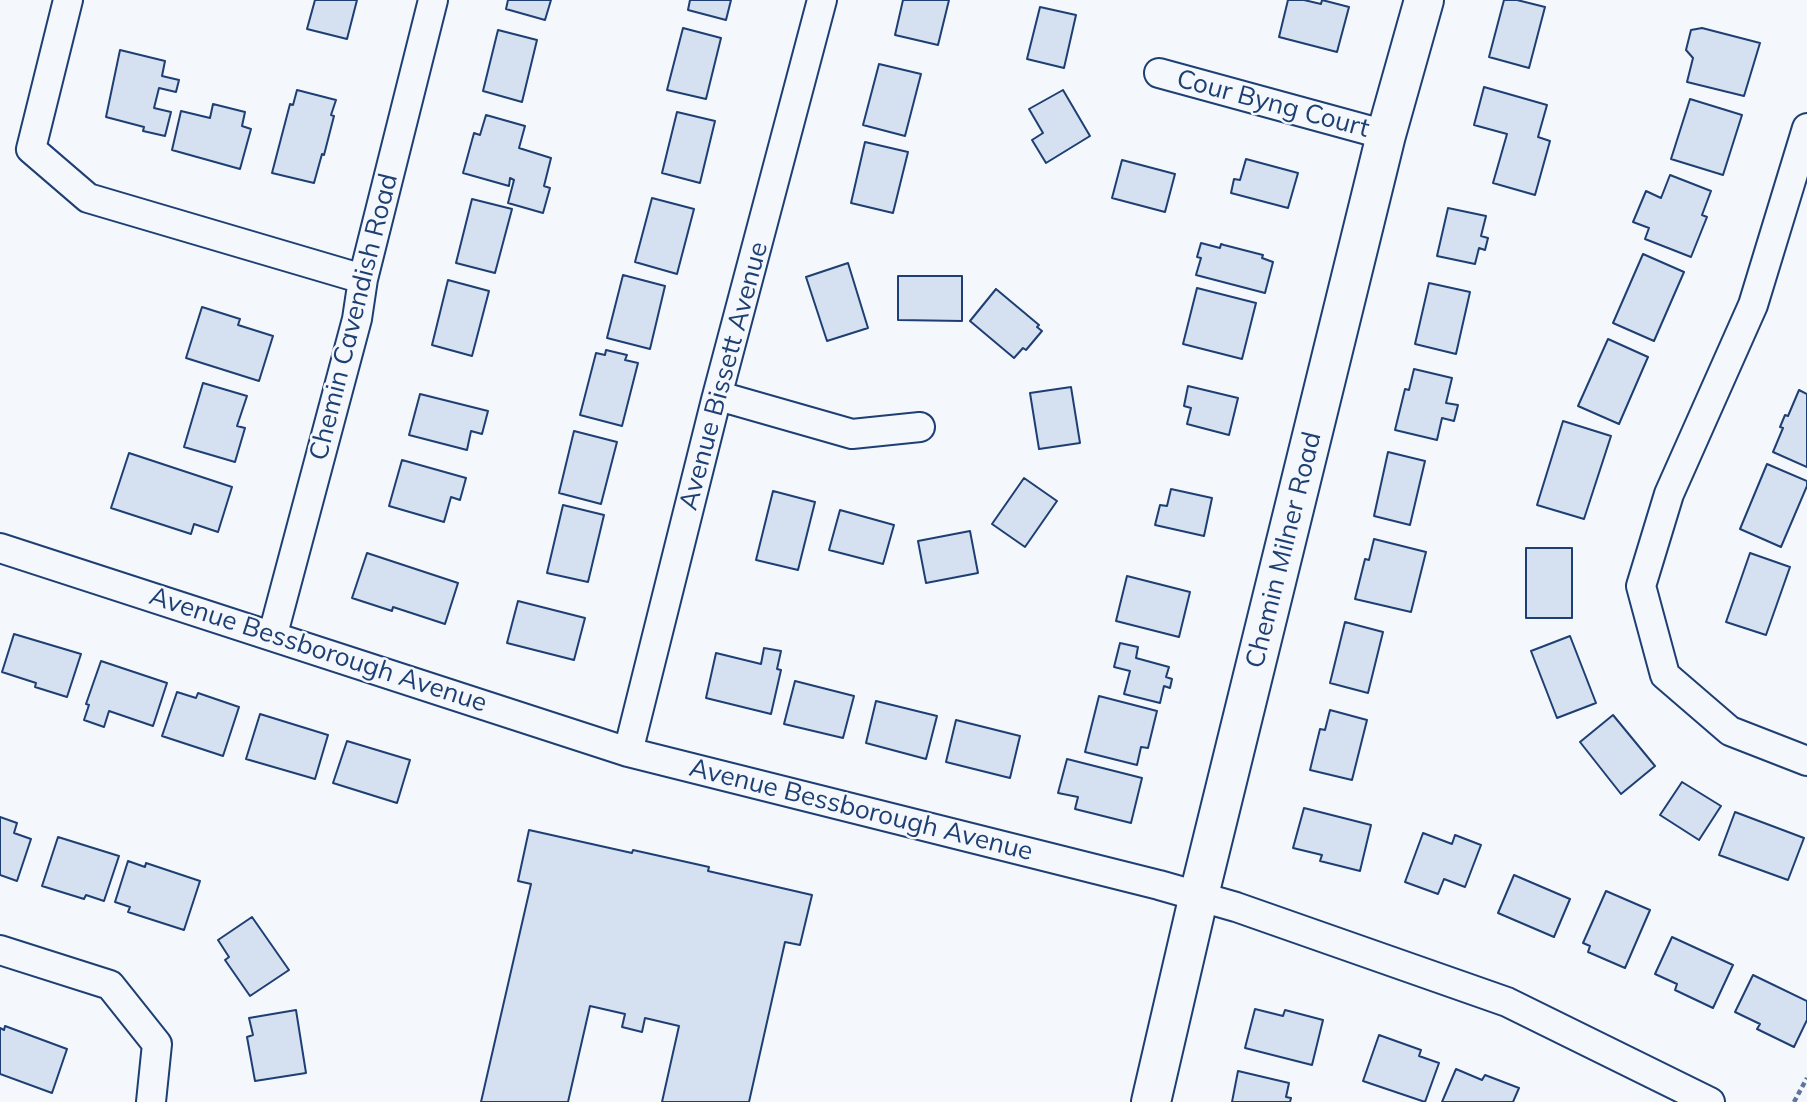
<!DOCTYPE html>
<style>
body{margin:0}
canvas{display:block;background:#f4f7fb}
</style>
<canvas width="1807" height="1102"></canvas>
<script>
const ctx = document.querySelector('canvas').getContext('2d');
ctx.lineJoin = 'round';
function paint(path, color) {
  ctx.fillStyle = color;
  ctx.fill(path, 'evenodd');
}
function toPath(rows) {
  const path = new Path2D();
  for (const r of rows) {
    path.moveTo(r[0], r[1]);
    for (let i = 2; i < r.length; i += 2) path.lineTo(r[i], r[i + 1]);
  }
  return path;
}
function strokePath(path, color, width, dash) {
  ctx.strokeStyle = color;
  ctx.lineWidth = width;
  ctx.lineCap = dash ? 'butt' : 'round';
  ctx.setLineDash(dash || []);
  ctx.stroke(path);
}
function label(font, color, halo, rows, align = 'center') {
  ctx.font = font + ' Mulish,sans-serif';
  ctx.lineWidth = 5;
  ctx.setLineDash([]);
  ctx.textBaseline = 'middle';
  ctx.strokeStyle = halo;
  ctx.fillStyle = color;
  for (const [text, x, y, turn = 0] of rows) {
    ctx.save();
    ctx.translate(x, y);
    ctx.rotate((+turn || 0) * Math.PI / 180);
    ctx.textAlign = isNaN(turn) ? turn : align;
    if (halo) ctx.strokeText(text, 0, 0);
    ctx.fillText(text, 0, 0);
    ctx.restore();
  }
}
const building = toPath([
 [315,0,357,0,347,39,307,29,315,0],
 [508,0,551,0,545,20,506,9,508,0],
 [690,0,731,0,726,20,688,10,690,0],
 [903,0,949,0,938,45,895,35,903,0],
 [1288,0,1304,0,1321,4,1322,0,1349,7,1337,52,1279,37,1288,0],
 [1504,0,1517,0,1545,7,1529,68,1489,57,1504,0],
 [1040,7,1076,15,1064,68,1027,59,1040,7],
 [683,28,721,38,706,99,667,90,683,28],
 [1702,28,1760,43,1744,96,1687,82,1693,58,1686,50,1691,30,1702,28],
 [498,30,537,40,522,102,483,91,498,30],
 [120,50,165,61,162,76,179,80,176,92,159,88,154,108,171,112,165,136,143,131,144,127,106,117,120,50],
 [879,64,921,74,905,136,863,125,879,64],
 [1484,87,1547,105,1538,137,1550,141,1535,195,1493,183,1507,134,1474,125,1484,87],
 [297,90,336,100,331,115,334,116,324,155,322,154,314,183,272,173,290,104,293,105,297,90],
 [1063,90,1090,136,1046,163,1032,140,1043,133,1029,109,1063,90],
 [1690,99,1742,115,1723,175,1671,159,1690,99],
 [213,104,245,112,242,126,251,129,240,169,172,150,181,111,210,118,213,104],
 [677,112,715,121,700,183,662,173,677,112],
 [486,115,525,126,519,148,551,158,544,186,550,188,543,213,508,203,514,180,510,178,509,186,463,173,474,133,480,135,486,115],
 [865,142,908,152,893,213,851,203,865,142],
 [1246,159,1298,173,1288,208,1231,193,1234,179,1240,180,1246,159],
 [1122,160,1175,174,1165,212,1112,198,1122,160],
 [1670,175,1711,191,1702,215,1707,217,1691,257,1645,239,1649,228,1633,222,1646,191,1661,198,1670,175],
 [652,198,694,209,677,274,635,262,652,198],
 [472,199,512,209,495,273,456,263,472,199],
 [1448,208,1486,216,1481,236,1488,238,1485,250,1479,248,1475,264,1437,256,1448,208],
 [1201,243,1220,248,1221,244,1224,245,1263,255,1262,258,1273,262,1265,293,1196,275,1201,258,1197,257,1201,243],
 [1643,254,1684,272,1654,341,1613,323,1643,254],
 [848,263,868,328,827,341,806,277,848,263],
 [623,275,665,286,650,349,607,338,623,275],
 [898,276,962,276,962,321,898,320,898,276],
 [448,280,489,291,472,356,432,345,448,280],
 [1429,283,1470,292,1456,354,1415,344,1429,283],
 [1197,288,1256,303,1242,359,1183,344,1197,288],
 [996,289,1039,325,1037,327,1042,331,1026,350,1023,348,1014,358,970,321,996,289],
 [202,307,240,319,238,325,273,336,259,381,186,358,202,307],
 [1608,339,1648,357,1619,424,1578,406,1608,339],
 [606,350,627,355,625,360,638,363,622,426,580,415,596,353,605,355,606,350],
 [1414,369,1452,378,1446,403,1458,405,1454,421,1442,418,1437,440,1395,430,1405,389,1409,390,1414,369],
 [203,383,247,396,237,426,245,428,235,462,184,447,203,383],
 [1188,386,1238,398,1229,435,1187,424,1191,408,1184,406,1188,386],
 [1071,387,1080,443,1039,449,1030,393,1071,387],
 [1799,390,1807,394,1807,467,1773,452,1783,428,1780,427,1785,415,1788,416,1799,390],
 [420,394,488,411,482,434,471,431,467,450,409,435,420,394],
 [1563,421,1611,436,1584,519,1537,505,1563,421],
 [574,431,617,442,601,504,559,493,574,431],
 [1388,452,1425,461,1410,525,1374,516,1388,452],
 [129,453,232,487,218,532,194,524,191,534,111,508,129,453],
 [402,460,466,478,460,500,451,497,444,522,389,506,402,460],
 [1767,464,1807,481,1807,486,1781,547,1740,529,1767,464],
 [1024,478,1057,501,1025,547,992,524,1024,478],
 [1171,489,1212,498,1204,536,1155,525,1160,505,1167,506,1171,489],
 [773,491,815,502,798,570,756,560,773,491],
 [563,505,604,515,588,582,547,573,563,505],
 [840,510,894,525,883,564,829,550,840,510],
 [970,531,978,573,926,583,918,541,970,531],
 [1374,539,1426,552,1411,612,1355,599,1365,559,1369,560,1374,539],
 [1526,548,1572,548,1572,618,1526,618,1526,548],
 [367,553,458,583,445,624,393,607,392,611,352,598,367,553],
 [1750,553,1790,567,1766,635,1726,622,1750,553],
 [1127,576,1190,592,1179,637,1116,621,1127,576],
 [518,601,585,618,574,660,507,643,518,601],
 [1345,622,1383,632,1368,693,1330,683,1345,622],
 [14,634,81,654,67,697,35,687,36,683,2,672,14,634],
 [1570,636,1596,703,1557,718,1531,651,1570,636],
 [1120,643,1138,647,1136,658,1169,667,1166,677,1172,679,1170,688,1164,686,1160,703,1124,694,1130,671,1114,667,1120,643],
 [764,648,781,651,777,669,781,670,771,714,706,698,716,653,761,664,764,648],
 [101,661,167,683,153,726,109,711,104,727,84,720,89,705,86,704,101,661],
 [795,681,854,696,843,738,784,724,795,681],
 [177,692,196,698,198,693,239,707,223,756,162,736,177,692],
 [1099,696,1157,711,1148,748,1141,747,1137,765,1085,752,1099,696],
 [876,701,937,716,926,759,866,743,876,701],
 [1330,710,1367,720,1352,780,1310,770,1320,729,1325,730,1330,710],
 [260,714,328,735,315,779,246,759,260,714],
 [1613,715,1655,766,1621,794,1580,742,1613,715],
 [956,720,1020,736,1010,778,946,762,956,720],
 [347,741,410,760,397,803,333,783,347,741],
 [1067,759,1142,778,1131,823,1075,809,1078,797,1058,793,1067,759],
 [1682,782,1721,806,1699,840,1660,815,1682,782],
 [1304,808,1371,825,1360,871,1320,861,1322,855,1293,848,1304,808],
 [1735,812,1804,838,1788,880,1719,855,1735,812],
 [0,817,17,823,14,833,31,839,17,881,0,875,0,817],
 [529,830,632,853,633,850,709,867,708,871,812,895,800,945,785,942,749,1102,662,1102,679,1026,645,1018,642,1032,622,1027,625,1014,590,1006,568,1102,481,1102,531,884,518,881,529,830],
 [1423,833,1452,844,1455,835,1481,845,1465,887,1444,879,1438,894,1405,882,1423,833],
 [58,837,119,856,104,901,86,895,84,899,42,886,58,837],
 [128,861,145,867,146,863,200,881,184,930,128,912,130,907,115,902,128,861],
 [1514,875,1570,899,1554,937,1498,913,1514,875],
 [1606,891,1650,910,1625,968,1588,952,1590,946,1583,943,1606,891],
 [252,917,289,970,250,996,225,960,229,957,218,940,252,917],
 [1672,937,1733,965,1713,1008,1675,990,1677,984,1655,974,1672,937],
 [1753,975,1807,1001,1807,1020,1794,1047,1757,1029,1760,1024,1735,1012,1753,975],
 [1255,1009,1283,1016,1285,1010,1323,1020,1312,1065,1245,1048,1255,1009],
 [296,1010,306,1073,255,1081,247,1037,253,1035,249,1018,296,1010],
 [5,1026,67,1049,52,1093,0,1074,0,1028,4,1030,5,1026],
 [1379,1035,1421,1050,1419,1056,1439,1063,1425,1102,1363,1081,1379,1035],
 [1456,1069,1482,1080,1485,1075,1519,1088,1513,1102,1442,1102,1456,1069],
 [1238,1071,1289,1083,1286,1097,1291,1098,1290,1102,1232,1102,1238,1071]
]);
const path = toPath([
 [1794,1102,1807,1078]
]);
const street = toPath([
 [68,0,31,149,88,198,363,279],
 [1159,73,1386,135],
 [1807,128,1753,305,1669,494,1641,586,1665,675,1730,731,1807,761],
 [719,396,852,434,920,427],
 [0,548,628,752,1159,885,1236,907,1507,1002,1710,1102],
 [273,634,357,319,363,279,433,0],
 [628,752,716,400,822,0],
 [0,950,110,985,157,1044,151,1102]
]);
const secondary = toPath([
 [1151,1102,1199,895,1386,135,1424,0]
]);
const streetNames = [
 ["Cour Byng Court",1273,104,15],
 ["Chemin Cavendish Road",354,317,-76],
 ["Avenue Bissett Avenue",724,376,-75],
 ["Chemin Milner Road",1284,550,-76],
 ["Avenue Bessborough Avenue",318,650,18],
 ["Avenue Bessborough Avenue",861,810,14]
];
paint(building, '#d5e0f0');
strokePath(building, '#1d3f73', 2);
strokePath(street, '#1d3f73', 32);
strokePath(secondary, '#1d3f73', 42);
strokePath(path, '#5e769c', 4.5, [5, 3.5]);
strokePath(street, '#f4f7fb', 28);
strokePath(secondary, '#f4f7fb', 38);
label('26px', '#1d3f73', '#f4f7fb', streetNames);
</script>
